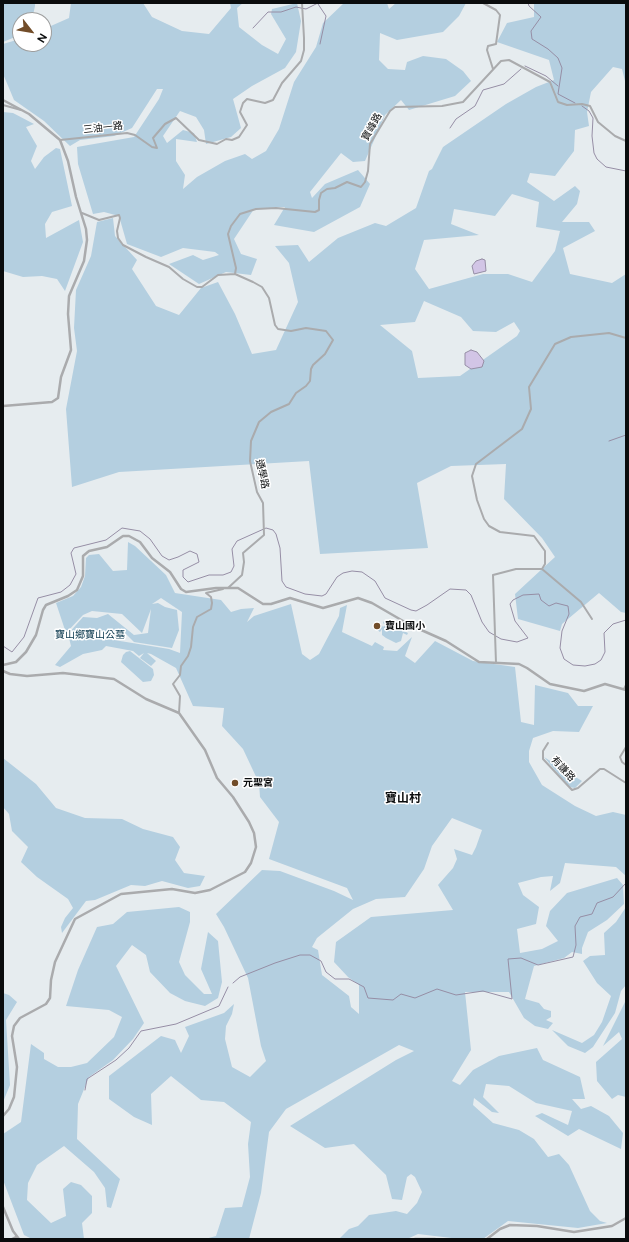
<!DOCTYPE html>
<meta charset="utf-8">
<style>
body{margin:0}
#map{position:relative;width:629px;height:1242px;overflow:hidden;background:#e6ecef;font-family:Figtree,sans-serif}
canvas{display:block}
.frame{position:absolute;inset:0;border:4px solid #0a0c0d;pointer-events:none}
.north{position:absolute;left:12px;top:12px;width:40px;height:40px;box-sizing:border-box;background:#fff;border:1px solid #9d9e9e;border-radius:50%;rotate:121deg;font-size:11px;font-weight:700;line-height:16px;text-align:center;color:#0a0c0d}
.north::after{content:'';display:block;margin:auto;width:14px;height:18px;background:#724d29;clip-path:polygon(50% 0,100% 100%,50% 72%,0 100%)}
</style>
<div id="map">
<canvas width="629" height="1242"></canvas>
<div class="frame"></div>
<div class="north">N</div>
</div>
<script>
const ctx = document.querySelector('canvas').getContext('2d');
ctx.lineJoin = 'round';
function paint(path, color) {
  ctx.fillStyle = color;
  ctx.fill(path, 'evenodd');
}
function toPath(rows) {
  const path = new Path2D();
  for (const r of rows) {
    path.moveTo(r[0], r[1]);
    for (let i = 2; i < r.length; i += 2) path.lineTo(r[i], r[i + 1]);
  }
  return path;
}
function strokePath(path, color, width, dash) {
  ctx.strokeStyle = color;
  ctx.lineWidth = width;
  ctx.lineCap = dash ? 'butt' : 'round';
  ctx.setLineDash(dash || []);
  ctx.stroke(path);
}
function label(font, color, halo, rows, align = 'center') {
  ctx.font = font + ' Figtree,"Noto Sans TC",sans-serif';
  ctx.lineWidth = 3;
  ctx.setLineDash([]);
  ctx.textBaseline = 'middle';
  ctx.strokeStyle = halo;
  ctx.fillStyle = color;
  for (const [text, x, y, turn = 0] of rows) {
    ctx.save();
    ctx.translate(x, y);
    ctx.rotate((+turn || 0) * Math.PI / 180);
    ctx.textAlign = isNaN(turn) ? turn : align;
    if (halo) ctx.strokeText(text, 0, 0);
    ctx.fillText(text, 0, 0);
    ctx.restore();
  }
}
const green = toPath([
 [3,3,35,3,35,6,32,20,20,20,20,35,3,42],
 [71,3,143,3,152,17,182,31,209,34,231,8,230,3,243,3,237,8,239,27,262,45,278,54,286,39,271,14,272,9,297,3,301,21,296,52,285,68,252,86,233,99,241,128,231,137,206,144,204,130,196,117,180,111,163,136,167,143,183,130,194,133,197,142,176,139,176,161,185,175,183,189,197,177,225,161,245,154,252,159,266,151,279,129,294,82,316,47,323,23,344,3,387,3,389,9,396,3,466,3,459,16,443,32,397,40,380,33,379,60,388,69,405,70,407,62,423,56,446,59,463,71,471,81,455,96,409,110,401,100,385,115,365,161,353,162,341,153,310,192,312,198,325,184,358,170,370,184,360,207,314,232,274,225,285,207,254,209,234,239,241,254,257,259,251,275,226,272,199,284,169,264,193,255,203,260,219,255,215,252,183,248,161,257,127,244,119,216,104,212,93,214,78,164,77,147,134,137,159,99,163,89,157,89,132,128,114,136,80,140,70,146,44,121,14,100,9,88,3,74,3,44,20,39,20,44,44,44,44,29,69,18],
 [534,3,626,3,626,85,622,69,613,67,591,92,587,112,589,126,575,130,574,151,555,176,530,173,527,182,554,201,575,186,580,191,577,204,562,222,589,222,595,231,563,248,570,274,612,283,626,274,626,613,621,612,599,593,562,624,560,631,518,619,515,594,555,557,542,538,504,499,506,464,451,466,417,483,428,548,320,554,309,461,119,472,72,487,66,409,77,351,74,328,76,290,91,256,97,222,113,218,115,236,137,260,132,269,156,306,179,315,201,288,218,282,235,314,252,354,276,350,298,302,289,263,275,246,298,245,309,262,338,238,375,223,386,226,416,208,429,171,432,169,443,147,506,104,536,87,554,80,549,60,497,42,507,23,534,17],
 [512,194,539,202,536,227,560,231,555,251,532,282,508,274,483,274,429,289,415,269,424,240,479,235,451,224,454,209,495,216],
 [424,301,461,317,473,331,496,332,514,322,520,331,517,336,460,376,418,378,412,351,380,325,415,322],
 [3,112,13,113,34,124,26,127,37,146,31,161,35,169,44,157,56,148,60,149,72,206,52,212,45,224,46,238,79,220,83,242,65,291,57,279,42,276,23,277,3,271],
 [128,542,135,546,166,575,175,593,221,600,231,612,241,609,254,608,247,622,254,616,291,604,302,654,310,660,319,654,339,616,340,608,347,605,342,632,372,646,375,642,384,647,383,650,397,651,412,637,405,656,415,663,435,641,473,661,515,667,521,722,534,725,535,685,568,693,578,706,593,706,579,732,553,731,533,738,529,751,529,762,542,785,575,806,596,816,613,812,626,815,626,876,616,867,565,863,560,883,550,891,553,876,541,877,518,883,523,895,539,907,536,924,517,929,520,953,542,949,558,941,546,926,550,911,567,893,617,878,623,885,624,904,607,920,588,932,582,948,582,954,572,952,564,958,534,966,525,999,539,1003,544,1009,551,1011,551,1017,546,1020,553,1023,548,1029,535,1026,524,1018,509,992,465,992,471,1050,452,1081,460,1085,473,1070,499,1056,537,1048,543,1060,580,1077,585,1099,572,1099,581,1109,591,1106,609,1116,623,1133,621,1149,579,1129,568,1136,535,1116,542,1113,568,1125,572,1111,536,1103,509,1086,486,1084,483,1097,499,1113,492,1112,474,1098,473,1105,493,1123,519,1130,534,1139,548,1157,559,1154,569,1165,590,1211,600,1221,607,1223,578,1228,508,1221,483,1239,460,1239,418,1234,407,1239,339,1239,349,1229,358,1226,369,1215,396,1211,407,1214,417,1203,422,1192,415,1177,411,1174,407,1177,402,1200,392,1199,386,1175,354,1144,325,1148,290,1126,396,1060,414,1051,399,1045,286,1109,269,1132,261,1193,249,1239,205,1239,216,1236,225,1208,242,1207,250,1177,248,1144,251,1122,224,1102,201,1100,171,1076,151,1094,152,1125,134,1117,109,1099,109,1076,161,1036,175,1040,181,1053,189,1036,185,1027,224,1013,234,1004,237,989,232,1014,226,1026,225,1039,232,1067,250,1077,266,1061,261,1046,248,978,224,927,216,914,262,870,280,871,334,891,353,900,347,888,269,859,279,822,260,797,259,783,243,749,222,726,224,708,193,706,176,668,151,654,147,653,156,661,151,666,140,658,144,653,139,656,133,651,106,646,102,650,83,654,60,667,55,665,71,646,68,634,83,617,97,618,108,614,134,635,148,633,151,609,142,633,122,614,92,611,83,615,66,633,56,603,73,596,81,587,85,576,86,558,89,555,99,554,113,571,127,570],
 [161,598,182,612,180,653,169,649,114,640,124,632,134,642,172,648,179,630,177,610,165,607,158,603,152,604],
 [452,818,482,830,476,847,472,855,454,849,457,859,453,868,438,885,453,910,371,917,336,942,334,962,348,977,359,985,359,1014,351,1007,349,996,322,975,318,950,312,947,317,938,353,909,376,899,405,897,424,869,432,846],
 [384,621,408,633,407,635,403,633,401,641,396,643,386,638,382,635,382,629,380,632,376,629,380,623,383,627,385,625,383,623],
 [130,651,153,669,154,675,151,681,143,682,121,662,123,655,126,652],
 [544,757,582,781,575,788,569,787],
 [3,758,36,784,56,808,85,818,122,819,143,829,173,837,180,847,175,860,184,873,205,876,200,886,188,888,162,881,145,886,131,885,95,900,86,901,62,933,61,927,65,918,73,908,68,899,37,877,21,862,28,847,12,831,9,814,3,807],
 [179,907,190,912,190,922,179,962,185,975,204,994,212,994,201,969,208,932,218,941,222,982,218,998,205,1006,185,1001,170,993,150,972,146,955,132,945,116,966,144,1023,133,1039,113,1060,89,1077,78,1104,77,1139,120,1179,111,1208,107,1207,105,1188,94,1172,64,1146,37,1165,28,1183,27,1200,51,1223,66,1216,63,1189,71,1182,81,1185,92,1196,92,1213,82,1223,84,1239,32,1239,24,1235,3,1180,3,1134,21,1122,31,1044,44,1053,44,1059,58,1067,71,1067,87,1063,114,1037,122,1017,109,1010,66,1006,78,970,97,927,113,924,127,912],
 [626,907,626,985,621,991,615,1013,593,1047,585,1053,568,1046,552,1030,582,1043,594,1035,602,1022,611,996,597,983,583,961,590,956,605,955,604,933,616,922],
 [3,993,9,995,17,1002,6,1020,10,1085,3,1102],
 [625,1002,626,1097,618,1095,612,1099,597,1081,596,1062,622,1039,619,1032,603,1046]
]);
const water = toPath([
 [482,259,485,260,486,271,474,274,472,266,476,261,482,259],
 [471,350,477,352,484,361,482,367,471,369,465,365,465,353,471,350]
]);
const stream = toPath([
 [528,3,529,6,541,17,531,31,532,39,548,49,558,58,562,68,558,94,575,103],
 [318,4,326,16,320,44],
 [253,28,268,12,281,12,296,7,306,9,318,3],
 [525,66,546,76,558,86],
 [582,106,589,111,593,118,592,136,594,153,597,159,606,167,626,171],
 [450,128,456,119,475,106,483,90,504,84,521,69],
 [609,441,626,435],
 [3,646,12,652,24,637,38,598,61,592,70,585,76,574,71,553,74,548,106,540,122,528,140,531,150,539,162,556,169,560,178,557,190,551,197,554,199,562,183,570,183,577,188,582,209,575,223,575,231,572,234,566,232,549,237,541,266,528,273,530,276,534,280,548,282,581,286,587,305,594,322,596,326,594,337,577,343,573,352,571,362,572,375,581,385,598,411,610,416,611,427,605,450,589,466,590,471,595,482,622,489,632,501,639,517,642,528,638,515,621,510,604,513,600,523,595,539,594,541,600,549,606,556,603,568,606,569,614,562,631,560,648,564,659,573,665,585,666,595,664,601,660,605,652,604,633,613,624,626,620],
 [233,983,240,977,275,963,300,955,310,955,321,961,326,972,335,979,349,979,364,987,368,998,393,1000,401,994,415,998,437,989,456,995,483,991,512,999,508,959,521,958,538,965,573,957,576,945,575,926,580,917,592,914,597,903,613,897,626,883],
 [85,1090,87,1079,116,1060,129,1048,141,1031,176,1024,219,1006,228,987]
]);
const minor = toPath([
 [483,3,496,10,500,15,496,44,488,46,487,50,493,69],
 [3,105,21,110],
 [60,140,127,133,135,135,152,147,157,148,153,138,165,124,176,118,199,140,217,144,226,139,232,140,239,137,247,125,240,112,243,103,247,99,265,103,273,100,282,83,301,61,304,50,304,38,302,3],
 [82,213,99,220,119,215,120,218,117,231,118,238,123,245,146,257,169,267,183,279,197,287,202,287,218,275,235,274,253,282,262,287,269,298,275,325,278,329,291,331,306,328,326,331,333,340,325,354,313,365,311,369,310,381,306,386,296,393,289,404,271,412,259,422,251,441,250,461,257,492,263,503,264,535,243,553,244,562,242,575,228,588],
 [235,274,236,268,228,234,231,226,240,214,256,209,276,208,315,212,319,210,319,200,321,193,327,189,335,188,347,182,361,187,365,182,368,171,370,144,390,111,395,107,442,106,463,102,501,61,509,60,550,82,558,102,567,105,582,104,590,106,598,122,615,136,626,141],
 [542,569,581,602,592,619],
 [496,663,493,575,516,569,542,569,545,564,545,551,534,536,500,532,489,526,484,519,477,500,472,476,476,464,522,429,531,409,529,387,555,344,571,337,609,333,626,338],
 [624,689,626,685],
 [179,713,180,696,173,684,180,675,181,666,188,656,191,647,193,627,197,617,211,609,212,603,211,597,206,593,223,589],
 [548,743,543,751,543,759,572,790,578,788,600,769,604,769,626,783],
 [626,747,620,757,622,762,626,765]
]);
const tertiary = toPath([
 [3,100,29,114,60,140,68,161,76,197,86,229,87,240,84,261,69,296,68,314,71,350,61,377,58,398,52,402,3,406],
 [3,665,16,662,26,652,36,635,43,610,46,605,68,596,77,590,83,576,83,556,89,551,107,547,123,536,129,536,140,542,152,558,170,572,181,589,186,592,216,588,238,588,263,604,271,604,290,598,323,608,358,598,372,603,410,625,446,641,479,662,519,664,527,668,550,684,584,691,605,684,626,690],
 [3,671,10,674,27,676,63,673,114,679,146,699,179,713,205,750,217,778,233,797,249,822,254,833,256,847,251,863,245,872,210,890,195,893,172,889,121,894,75,919,55,962,51,980,50,998,46,1004,20,1018,14,1026,12,1036,17,1067,14,1097,9,1109,3,1116],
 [3,1207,13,1231,19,1239],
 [12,1239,16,1237],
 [415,1239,435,1239],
 [487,1239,500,1229,510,1225,537,1226,574,1232,612,1226,626,1218]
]);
const markers = [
 [377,626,4,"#724d29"],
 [235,783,4,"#724d29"]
];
const streetNames = [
 ["寶峰路",372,127,-61],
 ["三油一路",103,128,-6],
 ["通學路",262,474,78],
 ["有謙路",563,769,47]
];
const poiNames = [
 ["寶山國小",385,626],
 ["元聖宮",243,783]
];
const parkNames = [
 ["寶山鄉寶山公墓",90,635]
];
const quarterNames = [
 ["寶山村",403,798]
];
paint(green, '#b4cfe0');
paint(water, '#d2c5e6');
strokePath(water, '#968ea5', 1);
strokePath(stream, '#968ea5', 1);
strokePath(minor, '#aaabad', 2);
strokePath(tertiary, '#aaabad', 2.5);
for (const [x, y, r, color] of markers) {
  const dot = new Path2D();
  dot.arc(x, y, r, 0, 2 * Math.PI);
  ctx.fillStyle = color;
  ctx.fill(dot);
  strokePath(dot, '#fff', 1.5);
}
label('10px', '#0a0c0d', '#fff', streetNames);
label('bold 10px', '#0a0c0d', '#fff', poiNames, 'left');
label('10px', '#05344a', '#fff', parkNames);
label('bold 12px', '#0a0c0d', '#fff', quarterNames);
</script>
